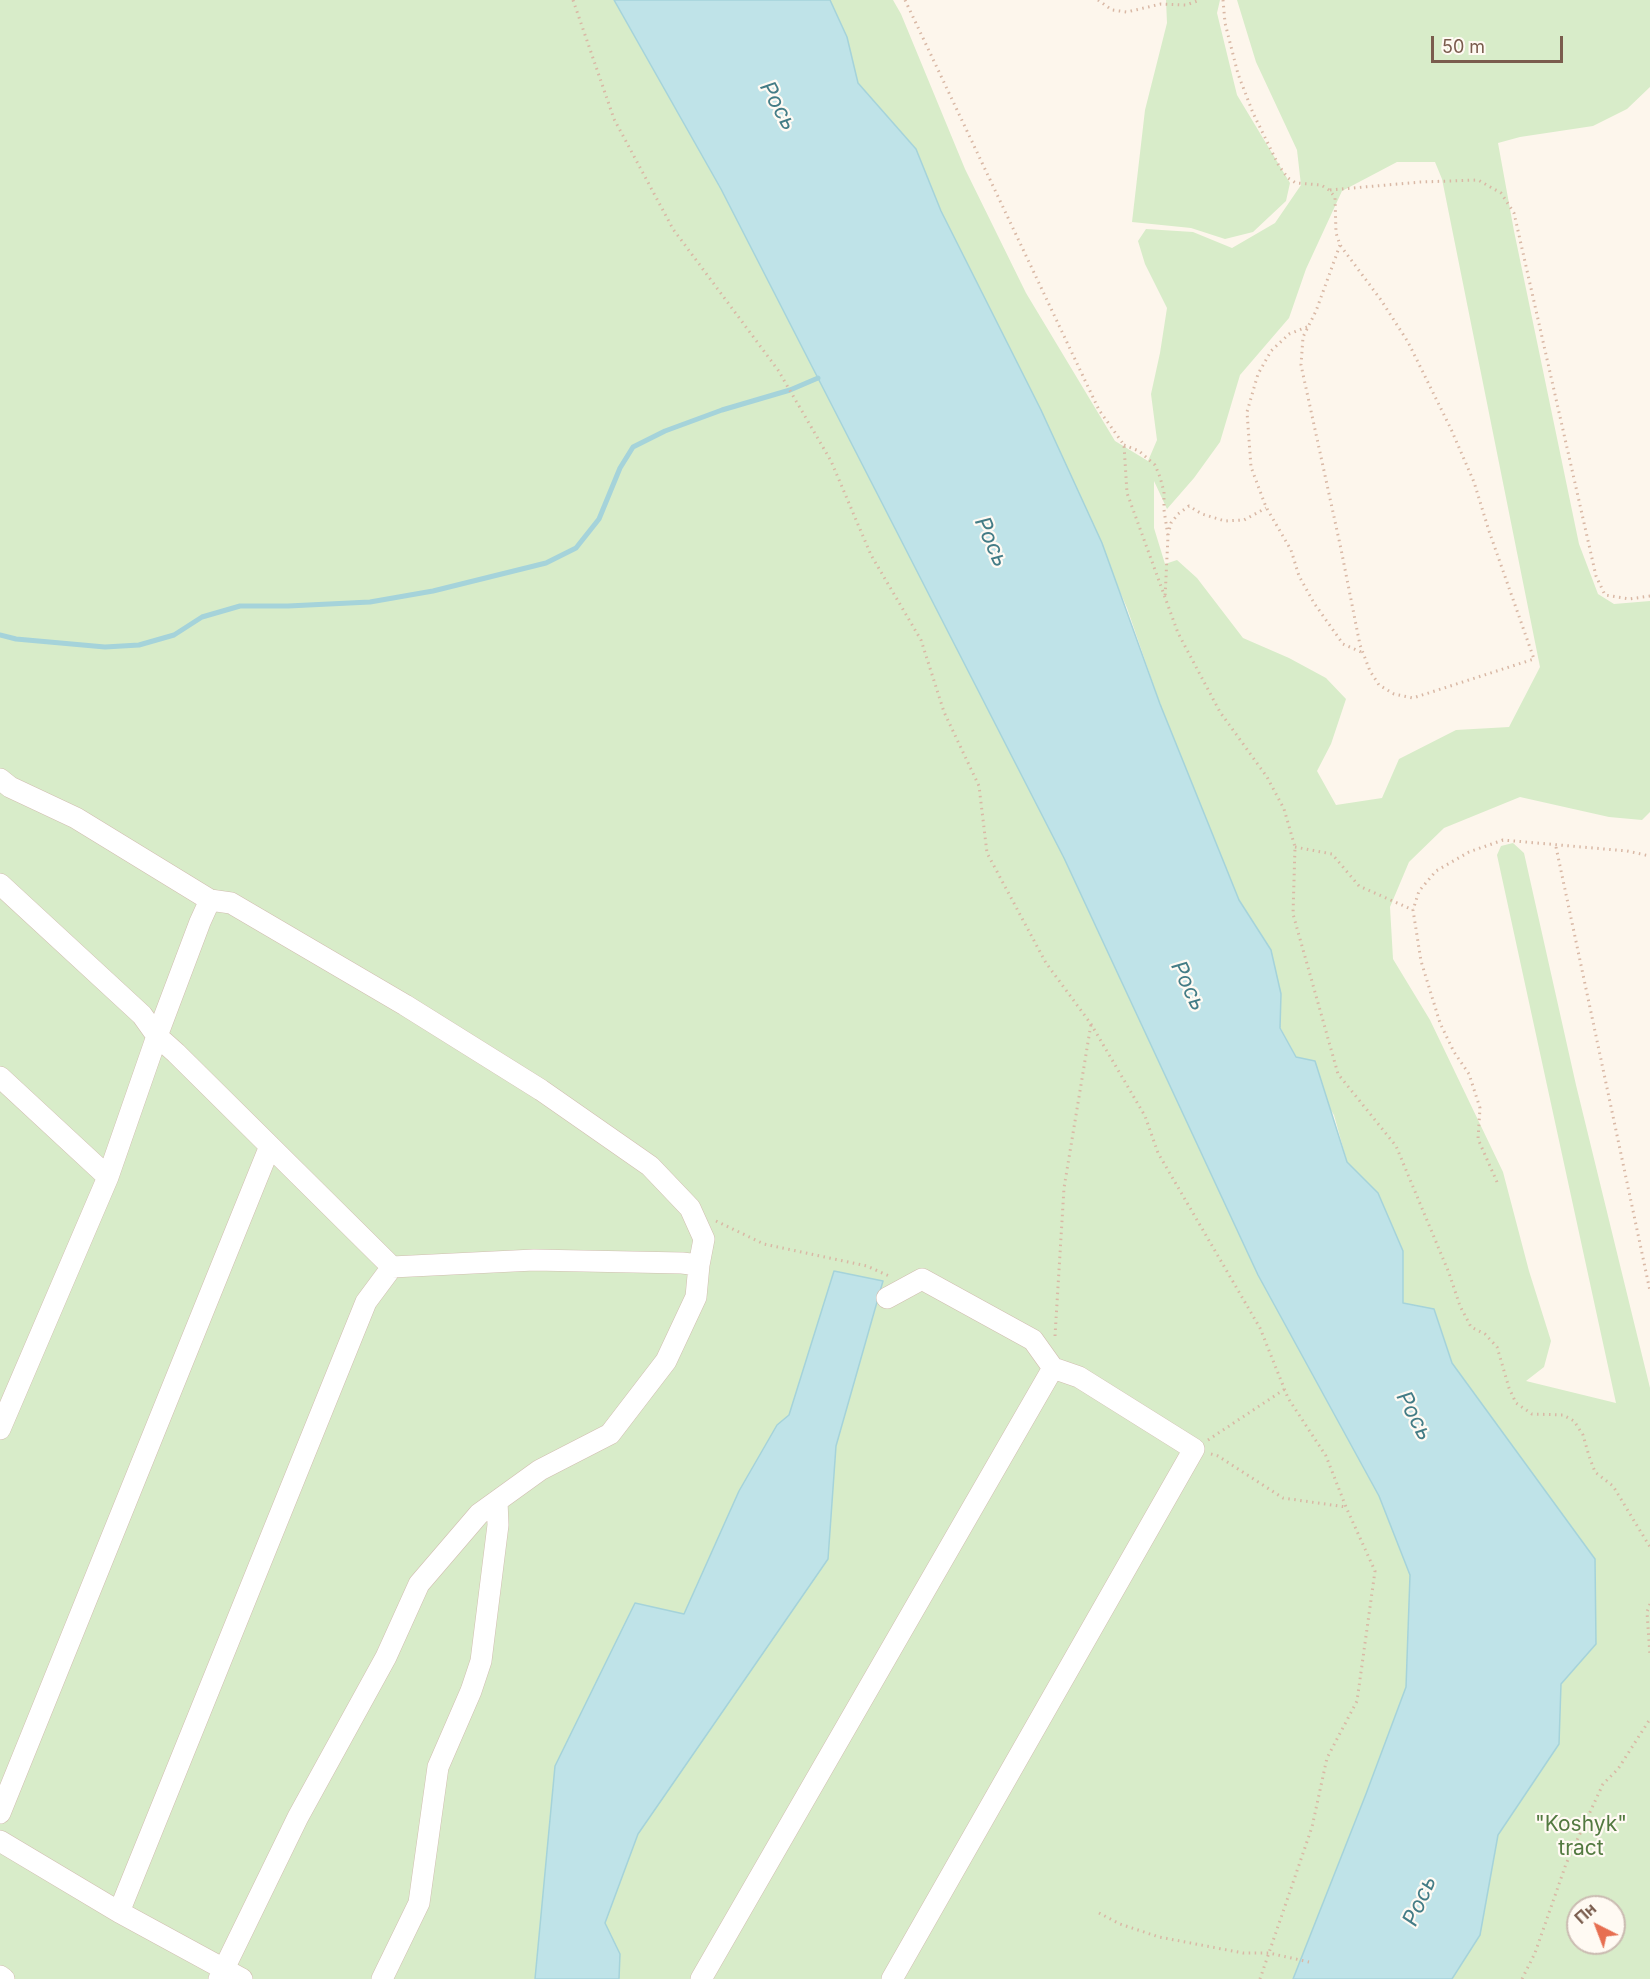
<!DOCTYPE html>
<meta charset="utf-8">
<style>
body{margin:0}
#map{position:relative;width:1650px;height:1979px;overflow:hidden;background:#fdf6ec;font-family:Inter,sans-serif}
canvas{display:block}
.north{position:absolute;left:1566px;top:1895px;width:60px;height:60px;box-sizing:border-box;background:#fffaf3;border:2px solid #cabbb1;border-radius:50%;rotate:318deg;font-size:16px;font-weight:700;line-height:24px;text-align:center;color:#7a5c4d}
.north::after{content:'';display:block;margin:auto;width:21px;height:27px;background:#e76f51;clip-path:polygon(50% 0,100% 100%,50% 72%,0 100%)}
.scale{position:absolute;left:1431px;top:36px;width:132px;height:27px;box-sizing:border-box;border:3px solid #7a5c4d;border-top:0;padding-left:8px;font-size:18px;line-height:21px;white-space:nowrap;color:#7a5c4d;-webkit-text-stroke:4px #fffaf3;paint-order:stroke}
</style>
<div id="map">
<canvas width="1650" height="1979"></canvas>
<div class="north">Пн</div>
<div class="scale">50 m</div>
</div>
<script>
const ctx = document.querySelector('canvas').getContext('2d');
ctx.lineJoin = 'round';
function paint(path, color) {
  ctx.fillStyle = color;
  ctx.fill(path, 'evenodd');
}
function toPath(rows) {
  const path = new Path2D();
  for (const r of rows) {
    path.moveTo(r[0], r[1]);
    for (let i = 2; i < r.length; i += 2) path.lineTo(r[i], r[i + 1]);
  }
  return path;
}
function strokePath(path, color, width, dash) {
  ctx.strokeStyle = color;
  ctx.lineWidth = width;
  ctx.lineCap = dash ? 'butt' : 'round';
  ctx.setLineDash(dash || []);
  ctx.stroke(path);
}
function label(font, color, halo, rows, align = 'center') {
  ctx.font = font + ' Inter,sans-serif';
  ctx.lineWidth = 4.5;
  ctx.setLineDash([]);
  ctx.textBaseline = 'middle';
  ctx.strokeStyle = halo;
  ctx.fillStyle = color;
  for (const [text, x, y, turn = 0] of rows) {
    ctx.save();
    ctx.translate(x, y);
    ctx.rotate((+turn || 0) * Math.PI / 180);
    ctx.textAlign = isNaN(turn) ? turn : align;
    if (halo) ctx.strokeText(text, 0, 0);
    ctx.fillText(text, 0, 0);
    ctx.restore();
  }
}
const green = toPath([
 [0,0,614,0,721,189,1064,858,1258,1275,1379,1496,1410,1575,1406,1687,1366,1794,1293,1979,0,1979],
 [830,0,893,0,901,14,965,169,1026,293,1115,441,1148,461,1157,440,1151,394,1160,353,1167,308,1145,264,1138,241,1146,229,1193,232,1232,248,1275,223,1301,185,1297,150,1256,62,1237,0,1650,0,1650,87,1627,109,1593,126,1520,137,1498,143,1514,231,1579,544,1598,594,1614,604,1650,601,1650,812,1642,820,1609,817,1520,797,1444,828,1409,862,1390,907,1393,959,1430,1020,1503,1172,1529,1271,1551,1341,1544,1367,1526,1381,1616,1403,1497,855,1501,846,1513,843,1524,853,1576,1085,1650,1388,1650,1979,1452,1979,1480,1935,1498,1835,1559,1744,1561,1684,1596,1644,1595,1559,1452,1363,1434,1309,1402,1303,1403,1251,1378,1193,1347,1162,1334,1115,1296,1057,1280,1027,1281,994,1271,950,1239,900,1160,704,1127,608,1041,410,941,211,916,149,858,83,847,37],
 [1397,162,1435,162,1442,179,1540,667,1509,727,1456,730,1399,759,1382,798,1336,805,1317,771,1331,744,1346,699,1326,678,1289,658,1243,638,1197,578,1177,560,1165,564,1154,528,1154,481,1167,509,1194,478,1220,442,1240,375,1289,318,1306,269,1342,191],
 [1578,1907,1614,1907,1614,1943,1578,1943],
 [1166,0,1220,0,1217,13,1237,95,1290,183,1286,201,1253,232,1225,239,1191,228,1132,222,1145,110,1167,23]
]);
const water = toPath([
 [614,0,830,0,847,37,858,83,916,149,941,211,1041,410,1102,543,1160,704,1239,900,1271,950,1281,994,1280,1028,1296,1057,1315,1061,1347,1162,1378,1193,1403,1251,1403,1303,1434,1309,1452,1363,1595,1559,1596,1644,1561,1684,1559,1744,1498,1835,1480,1935,1452,1979,1293,1979,1366,1794,1406,1687,1410,1575,1379,1496,1258,1275,1064,858,721,189,614,0],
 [834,1271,883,1281,836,1446,828,1559,638,1834,605,1923,620,1954,619,1979,535,1979,555,1766,635,1603,684,1614,739,1491,777,1425,789,1415,834,1271]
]);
const stream = toPath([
 [0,635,16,639,105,647,139,645,174,635,202,617,240,606,288,606,370,602,433,591,546,563,576,548,599,519,620,468,633,447,665,431,722,410,790,390,818,378]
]);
const path = toPath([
 [573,0,614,119,673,229,778,370,831,461,871,555,921,640,944,712,979,786,987,853,1046,963,1091,1024,1145,1116,1158,1153,1260,1328,1288,1398,1326,1456,1346,1507,1375,1571,1357,1701,1327,1758,1312,1827,1260,1979],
 [905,0,1099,410,1124,445,1127,493,1178,633,1220,712,1267,777,1284,809,1295,847,1293,914,1338,1074,1396,1146,1449,1273,1460,1306,1471,1327,1485,1334,1497,1347,1509,1388,1516,1403,1532,1414,1563,1415,1574,1421,1583,1435,1589,1456,1595,1472,1613,1486,1650,1547],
 [1098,0,1112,10,1127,12,1161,4,1186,5,1200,0],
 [1223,0,1225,23,1238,74,1253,113,1279,166,1288,178,1296,183,1321,185,1329,190,1335,197,1336,233,1340,245,1381,300,1408,342,1451,429,1474,482,1489,531,1534,659,1413,698,1394,694,1379,685,1370,671,1360,645,1341,549,1301,365,1303,337,1316,311,1340,245],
 [1330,190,1421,182,1478,180,1501,193,1514,213,1596,576,1605,595,1629,599,1650,596],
 [1307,327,1289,334,1271,351,1258,374,1247,412,1251,467,1266,507,1291,550,1299,576,1314,603,1343,644,1361,652],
 [1124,445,1139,451,1155,465,1160,477,1164,492,1164,510,1168,536,1165,598],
 [1168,535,1171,523,1178,514,1189,506,1202,514,1225,521,1244,520,1266,508],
 [1295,847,1332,854,1359,886,1413,910],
 [1556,847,1650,1291],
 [1497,1182,1478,1139,1480,1108,1469,1074,1454,1052,1440,1023,1421,961,1413,910,1419,891,1436,871,1469,852,1503,840,1627,851,1650,856],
 [716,1221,764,1244,867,1266,889,1276],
 [1055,1336,1064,1188,1091,1024],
 [1208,1440,1285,1389],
 [1211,1454,1218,1456,1283,1498,1346,1507],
 [1650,1604,1647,1612,1650,1656],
 [1099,1913,1120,1924,1159,1937,1243,1953,1269,1953,1309,1962],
 [1522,1979,1535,1953,1566,1864,1603,1784,1618,1769,1650,1719]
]);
const minor = toPath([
 [0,779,10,787,76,818,210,900],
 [0,884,142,1015,157,1036],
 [157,1036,200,922,210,900,231,903,405,1005,541,1090,650,1166,690,1208,704,1239,699,1265,696,1297,666,1361,610,1434,540,1470,479,1514,419,1584,386,1657,298,1817,219,1979],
 [0,1077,108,1177],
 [887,1298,922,1279,1033,1340,1053,1368,1079,1377,1194,1449,892,1979],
 [0,1429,108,1177,157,1036,176,1053,392,1267],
 [0,1813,270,1146],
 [0,1841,119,1912,242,1979],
 [119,1912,366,1302,392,1267,534,1260,682,1263,699,1265],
 [0,1976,4,1979],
 [382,1979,419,1903,438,1767,471,1691,481,1661,498,1525,497,1501],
 [701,1979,1053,1368]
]);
const parkNames = [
 ["\"Koshyk\"",1581,1825],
 ["tract",1581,1849]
];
const waterNames = [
 ["Рось",778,106,61],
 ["Рось",991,542,66],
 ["Рось",1188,986,64],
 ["Рось",1414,1416,62],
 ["Рось",1420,1901,-66]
];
paint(green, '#d8ecc9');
paint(water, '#bfe3e8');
strokePath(water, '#a5d3da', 1.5);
strokePath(stream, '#a5d3da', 5);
strokePath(minor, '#d1beb0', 22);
strokePath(path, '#d9b8a5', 3, [1.5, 4.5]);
strokePath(minor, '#fff', 21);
label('21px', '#537a41', '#fffaf3', parkNames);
label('italic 22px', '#437c86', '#fffaf3', waterNames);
</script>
